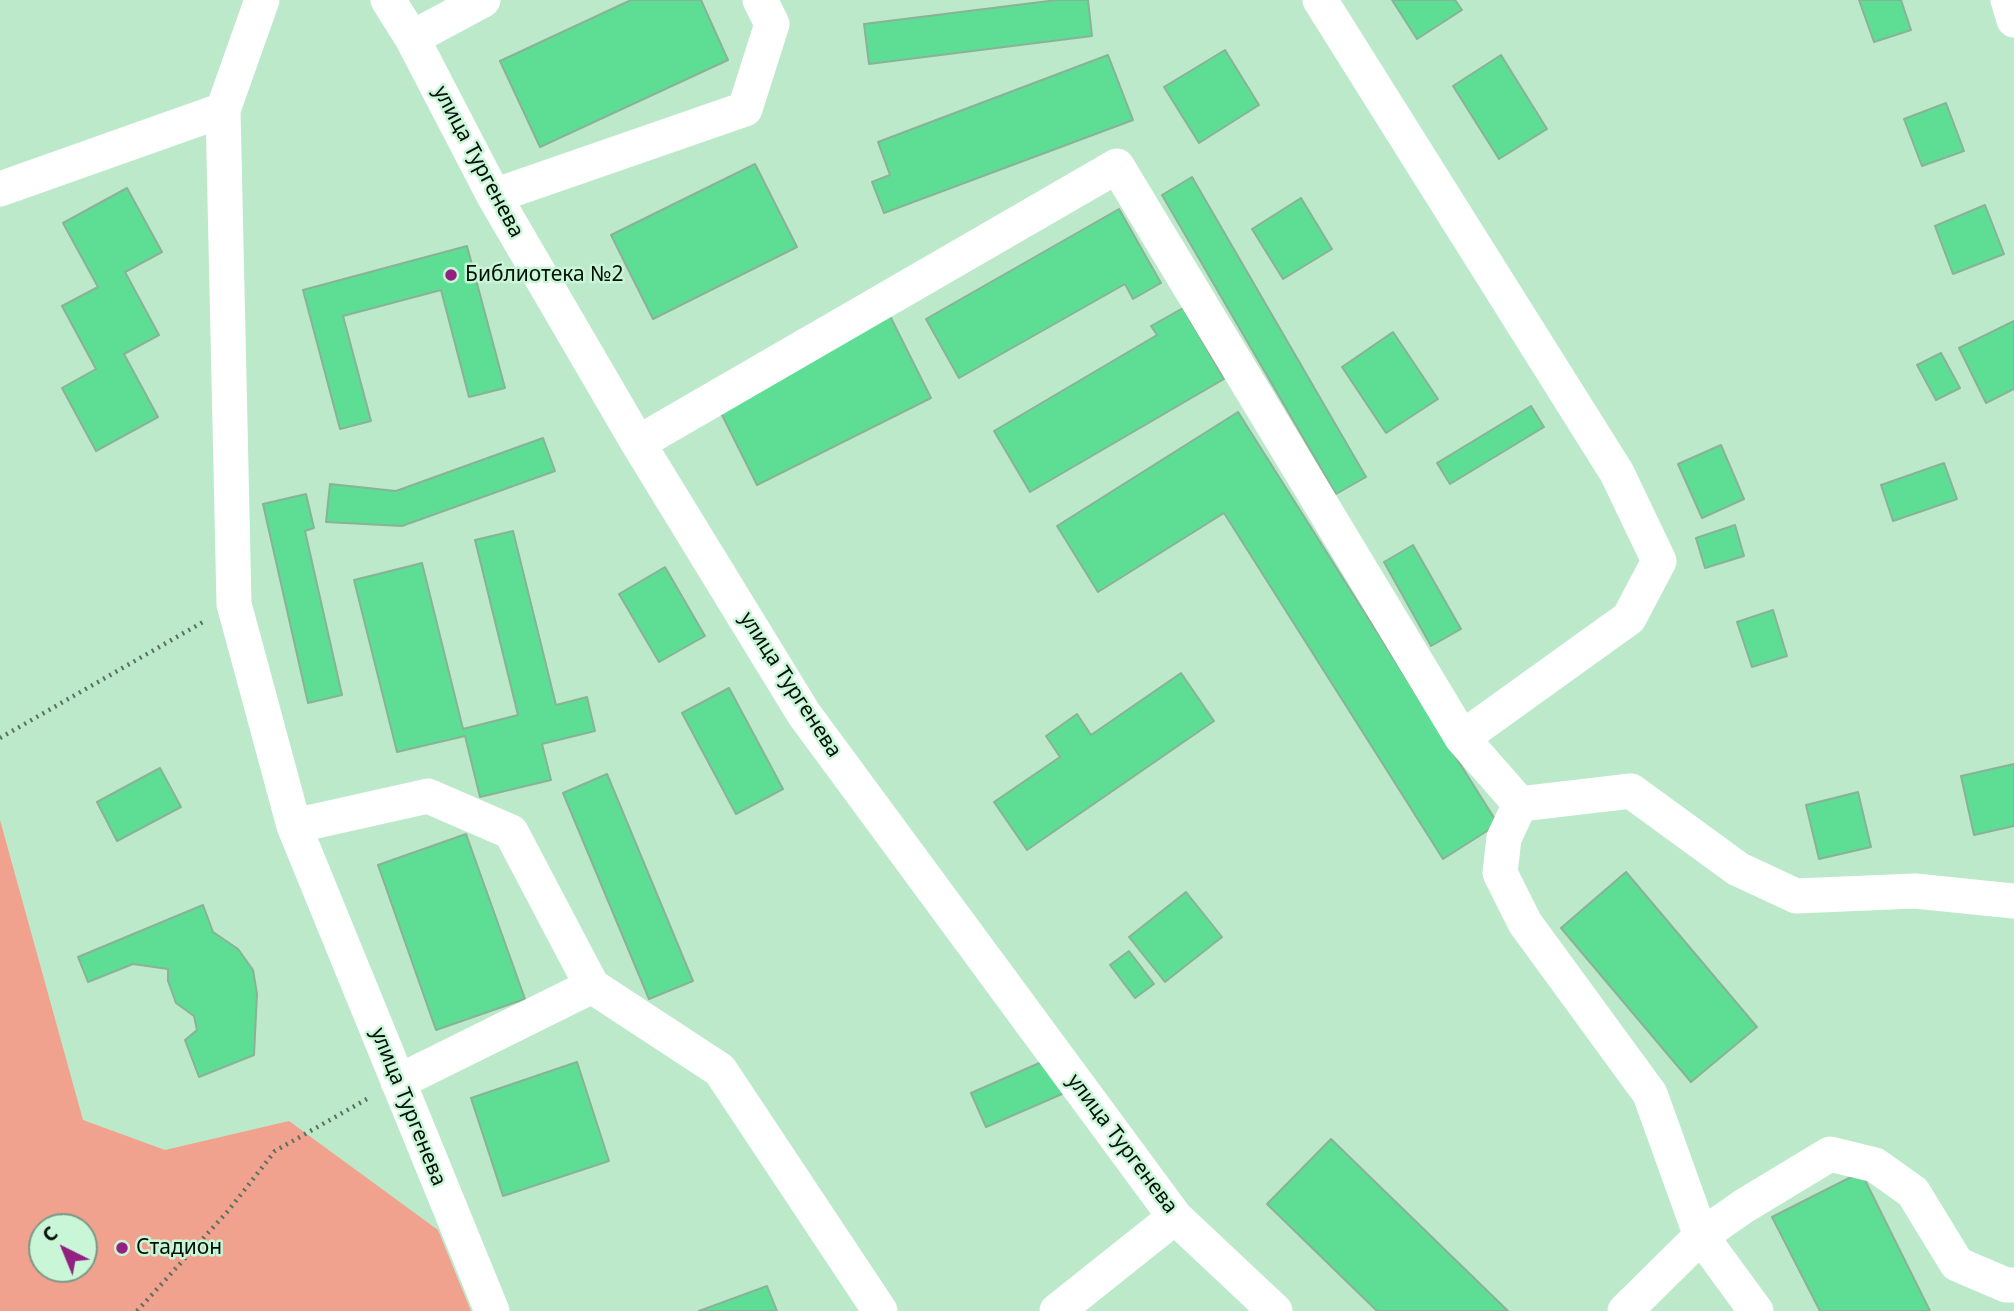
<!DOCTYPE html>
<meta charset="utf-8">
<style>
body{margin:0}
#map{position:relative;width:2014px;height:1311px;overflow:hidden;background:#bde9cb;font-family:"Noto Sans",sans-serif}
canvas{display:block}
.north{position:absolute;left:28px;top:1213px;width:70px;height:70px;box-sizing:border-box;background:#caf6d8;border:2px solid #7a9a85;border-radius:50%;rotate:317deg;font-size:19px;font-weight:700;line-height:28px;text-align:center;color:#031108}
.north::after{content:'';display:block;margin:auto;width:24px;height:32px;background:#922181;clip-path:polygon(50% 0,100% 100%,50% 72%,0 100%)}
</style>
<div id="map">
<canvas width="2014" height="1311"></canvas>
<div class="north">С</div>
</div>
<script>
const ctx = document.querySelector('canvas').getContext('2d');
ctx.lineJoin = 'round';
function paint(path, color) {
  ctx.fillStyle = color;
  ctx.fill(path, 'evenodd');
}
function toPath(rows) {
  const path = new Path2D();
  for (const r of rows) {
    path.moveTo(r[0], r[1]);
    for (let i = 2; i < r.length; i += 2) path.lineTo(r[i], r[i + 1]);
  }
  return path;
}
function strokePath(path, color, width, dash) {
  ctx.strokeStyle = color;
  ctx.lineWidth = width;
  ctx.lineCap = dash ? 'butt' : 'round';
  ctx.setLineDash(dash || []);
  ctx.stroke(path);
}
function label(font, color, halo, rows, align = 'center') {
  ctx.font = font + ' "Noto Sans",sans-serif';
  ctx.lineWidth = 5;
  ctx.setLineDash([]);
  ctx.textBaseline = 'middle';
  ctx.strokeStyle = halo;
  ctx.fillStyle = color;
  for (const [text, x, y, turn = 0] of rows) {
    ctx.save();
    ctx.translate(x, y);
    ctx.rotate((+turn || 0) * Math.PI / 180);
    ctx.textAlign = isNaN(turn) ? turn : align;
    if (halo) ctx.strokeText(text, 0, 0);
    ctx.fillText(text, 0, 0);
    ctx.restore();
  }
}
const green = toPath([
 [0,820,83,1120,165,1150,289,1121,438,1230,471,1311,0,1311],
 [42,1227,84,1227,84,1269,42,1269]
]);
const building = toPath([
 [631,0,701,0,728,60,540,147,500,61,631,0],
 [1057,0,1088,0,1092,36,869,64,864,24,1057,0],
 [1392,0,1455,0,1462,10,1417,39,1392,0],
 [1859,0,1901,0,1911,30,1874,42,1859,0],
 [1225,50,1259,105,1199,143,1164,87,1225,50],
 [1108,55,1133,120,884,213,872,182,890,175,878,142,1108,55],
 [1501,55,1547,129,1499,159,1453,86,1501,55],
 [1946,103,1964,151,1922,166,1904,119,1946,103],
 [755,164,797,247,653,319,611,235,755,164],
 [1192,177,1366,477,1336,494,1162,195,1192,177],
 [127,188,162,252,125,272,159,335,124,354,158,417,96,451,62,388,96,369,62,306,98,287,63,223,127,188],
 [1301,198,1332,249,1283,279,1252,229,1301,198],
 [1985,205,2004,254,1953,274,1935,226,1985,205],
 [1119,209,1161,283,1133,299,1125,284,959,378,926,319,1119,209],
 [467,246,505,388,469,397,441,290,343,316,371,421,340,429,303,290,467,246],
 [1183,308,1224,379,1030,492,994,431,1157,335,1151,326,1183,308],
 [889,314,931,398,757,485,715,401,889,314],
 [2014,321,2014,389,1986,403,1959,348,2014,321],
 [1393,332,1438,399,1386,433,1342,367,1393,332],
 [1941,353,1960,388,1936,400,1917,365,1941,353],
 [1531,406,1544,427,1450,484,1437,463,1531,406],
 [1238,412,1498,824,1443,859,1224,513,1098,592,1057,526,1238,412],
 [543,438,555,471,402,526,326,522,330,484,396,491,543,438],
 [1721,445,1744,499,1702,518,1678,464,1721,445],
 [1944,463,1957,499,1893,521,1881,485,1944,463],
 [306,494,314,528,305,531,342,695,308,703,263,504,306,494],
 [1735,525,1744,556,1705,568,1696,538,1735,525],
 [513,531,556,705,587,697,595,731,542,744,551,780,480,797,465,736,397,752,354,580,422,563,463,729,518,715,475,540,513,531],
 [1413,545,1461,629,1431,646,1384,562,1413,545],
 [665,567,705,636,659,662,619,594,665,567],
 [1773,610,1787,656,1752,667,1737,622,1773,610],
 [1181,673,1214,721,1027,850,994,802,1060,757,1046,736,1077,714,1091,735,1181,673],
 [729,688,783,789,736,814,682,713,729,688],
 [2014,764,2014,826,1974,835,1961,776,2014,764],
 [160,768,181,807,117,841,97,802,160,768],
 [607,774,693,981,649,999,563,793,607,774],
 [1858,792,1871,847,1819,859,1806,805,1858,792],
 [466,834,525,999,436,1030,378,865,466,834],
 [1626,872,1757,1027,1691,1082,1561,928,1626,872],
 [1186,892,1222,937,1165,982,1129,937,1186,892],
 [203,905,213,932,238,949,253,970,257,994,254,1055,199,1077,185,1040,197,1030,194,1016,176,1003,168,981,168,969,133,964,88,982,78,957,203,905],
 [1129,951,1154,984,1135,998,1110,965,1129,951],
 [1053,1057,1069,1091,986,1127,971,1093,1053,1057],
 [577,1062,609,1161,503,1196,471,1098,577,1062],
 [1331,1139,1508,1311,1377,1311,1267,1204,1331,1139],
 [1861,1172,1930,1311,1820,1311,1772,1217,1861,1172],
 [767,1286,777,1311,699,1311,767,1286]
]);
const path = toPath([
 [0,738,203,622],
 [137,1311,228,1211,275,1151,367,1099]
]);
const minor = toPath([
 [262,0,223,110,234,604,294,826,492,1311],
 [388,0,412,38,494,196,638,443,804,714,1175,1217,1275,1311],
 [1320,0,1617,473,1659,561,1629,618,1462,738],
 [2008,0,2014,20],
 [412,38,483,0],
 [0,189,223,110],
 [494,196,745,109,772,24,760,0],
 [638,443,1117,166,1462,738,1520,804,1631,791,1738,869,1796,896,1915,891,2014,901],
 [1520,804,1504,838,1500,873,1525,923,1650,1094,1701,1236,1625,1311],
 [294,826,428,796,511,832,592,986],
 [398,1082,592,986,720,1070,880,1311],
 [1057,1311,1175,1217],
 [1756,1311,1701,1236,1744,1206,1830,1154,1875,1165,1913,1192,1957,1264,2006,1285,2014,1285]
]);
const markers = [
 [451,275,7,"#922181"],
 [122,1248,7,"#922181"]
];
const streetNames = [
 ["улица Тургенева",478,162,62],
 ["улица Тургенева",790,685,57],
 ["улица Тургенева",408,1107,68],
 ["улица Тургенева",1122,1144,53]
];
const poiNames = [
 ["Библиотека №2",465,275],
 ["Стадион",136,1248]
];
paint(green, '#f0a28e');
paint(building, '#5dde94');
strokePath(building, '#89b296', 2);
strokePath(path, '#577260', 4.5, [2, 5]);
strokePath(minor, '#fff', 35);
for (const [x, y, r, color] of markers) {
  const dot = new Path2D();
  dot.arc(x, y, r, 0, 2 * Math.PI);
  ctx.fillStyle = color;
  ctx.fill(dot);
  strokePath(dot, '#caf6d8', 2.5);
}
label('21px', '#031108', '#caf6d8', streetNames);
label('21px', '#031108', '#caf6d8', poiNames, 'left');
</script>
